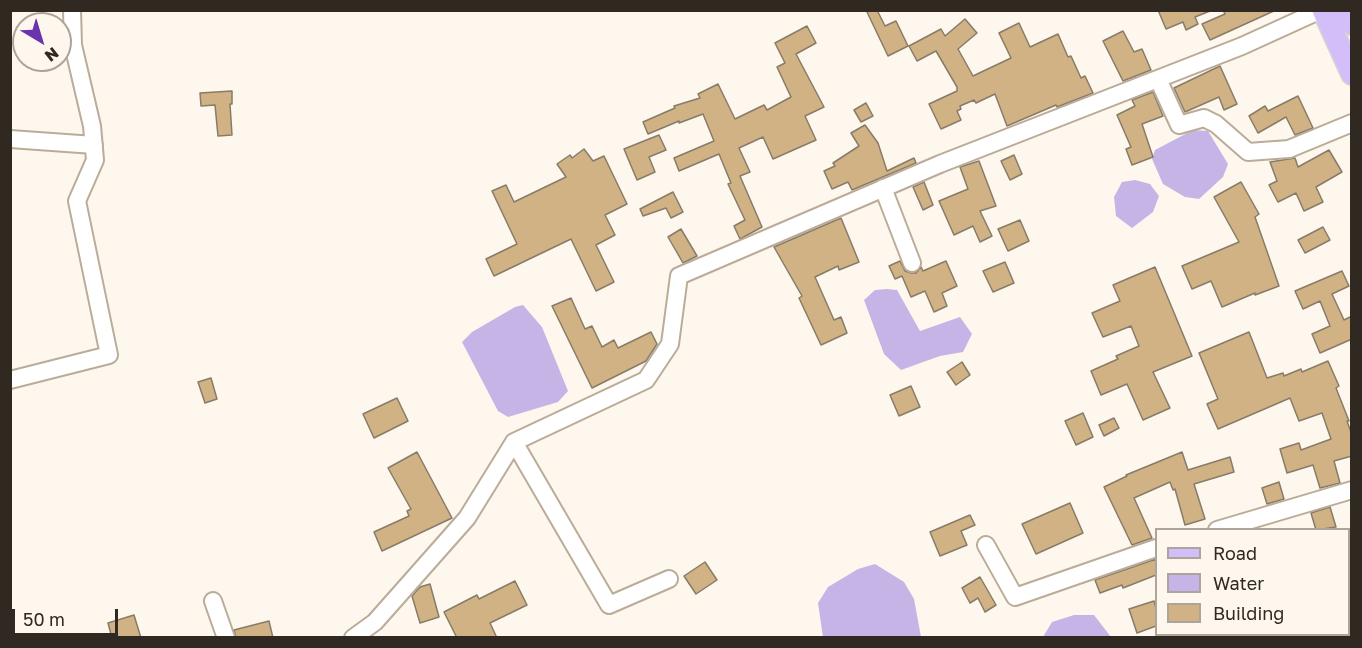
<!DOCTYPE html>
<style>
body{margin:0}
#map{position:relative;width:1362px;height:648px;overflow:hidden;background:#fdf7ee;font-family:"Golos Text",sans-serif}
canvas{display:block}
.frame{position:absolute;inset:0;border:12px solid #2f2921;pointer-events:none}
.legend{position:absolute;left:1155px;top:528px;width:195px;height:108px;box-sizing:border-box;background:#fdf7ee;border:2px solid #aba59c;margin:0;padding:8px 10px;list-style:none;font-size:18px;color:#2f2921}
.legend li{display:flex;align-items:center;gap:12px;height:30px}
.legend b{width:30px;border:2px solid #aba59c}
.north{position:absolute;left:12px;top:12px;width:60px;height:60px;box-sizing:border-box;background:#fdf7ee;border:2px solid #aba59c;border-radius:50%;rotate:142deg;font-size:16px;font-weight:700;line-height:24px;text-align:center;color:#2f2921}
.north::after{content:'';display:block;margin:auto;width:21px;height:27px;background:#6a35ac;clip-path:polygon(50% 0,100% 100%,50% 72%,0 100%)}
.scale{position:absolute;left:12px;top:609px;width:106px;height:27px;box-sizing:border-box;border:3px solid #2f2921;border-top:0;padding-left:8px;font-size:18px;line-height:21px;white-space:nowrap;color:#2f2921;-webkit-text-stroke:4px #fdf7ee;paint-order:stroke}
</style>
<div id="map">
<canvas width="1362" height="648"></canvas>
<div class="frame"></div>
<ul class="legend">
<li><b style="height:8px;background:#d3bef9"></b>Road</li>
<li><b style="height:16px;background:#c5b5e6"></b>Water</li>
<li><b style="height:16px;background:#d1b284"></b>Building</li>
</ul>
<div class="north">N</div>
<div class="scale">50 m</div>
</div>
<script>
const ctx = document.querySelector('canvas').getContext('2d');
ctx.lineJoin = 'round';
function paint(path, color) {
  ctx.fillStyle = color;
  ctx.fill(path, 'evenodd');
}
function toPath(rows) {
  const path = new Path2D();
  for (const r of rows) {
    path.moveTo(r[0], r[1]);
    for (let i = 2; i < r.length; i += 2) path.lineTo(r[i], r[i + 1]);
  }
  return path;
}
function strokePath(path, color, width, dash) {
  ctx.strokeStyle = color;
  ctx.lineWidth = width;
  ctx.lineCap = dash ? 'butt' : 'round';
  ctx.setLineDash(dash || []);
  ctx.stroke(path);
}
const water = toPath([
 [1193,130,1208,131,1228,164,1223,177,1199,199,1185,197,1163,184,1152,159,1155,150],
 [1135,180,1150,184,1159,196,1153,212,1132,228,1116,216,1114,197,1122,182],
 [887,289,897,290,920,331,960,317,972,334,963,352,940,356,901,370,884,354,864,300,875,290],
 [523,305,542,327,568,391,558,402,508,417,498,411,462,342,472,332,515,307],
 [875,564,904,582,914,599,921,637,823,637,818,603,828,587,858,569],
 [1074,615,1094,615,1111,637,1043,637,1052,622]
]);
const building = toPath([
 [869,10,877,10,885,26,896,21,908,46,888,56,867,12,869,10],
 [1158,10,1210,10,1210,11,1195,17,1198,24,1186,30,1183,22,1166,29,1158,10],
 [1223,10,1276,10,1210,40,1202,24,1225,14,1223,10],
 [965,19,977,33,958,49,973,76,1011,58,999,33,1019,23,1030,47,1058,34,1068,57,1071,56,1081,78,1085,76,1093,93,1057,107,1056,105,1007,126,995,94,976,103,974,100,960,106,961,109,957,111,961,120,941,129,929,104,957,91,957,87,936,51,917,61,909,46,941,29,945,36,965,19],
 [807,26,816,43,796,54,824,107,805,116,816,140,773,159,763,137,739,148,750,172,740,176,762,227,740,239,734,226,745,220,728,184,731,183,719,154,679,171,674,158,714,141,703,114,679,123,679,121,648,134,643,122,675,108,674,106,700,98,698,94,718,84,735,119,764,105,767,110,791,97,777,67,785,63,775,43,807,26],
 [1123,31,1134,52,1142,49,1151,70,1123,81,1103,41,1123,31],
 [1220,66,1237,104,1224,110,1219,97,1185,112,1174,88,1220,66],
 [232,91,232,104,230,104,232,135,218,136,215,105,201,106,200,93,232,91],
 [1153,92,1163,116,1142,124,1153,157,1132,165,1126,149,1131,147,1117,115,1135,106,1132,100,1153,92],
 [1298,96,1313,128,1295,135,1286,117,1258,133,1249,116,1265,106,1268,111,1298,96],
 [866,103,873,116,861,122,854,110,866,103],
 [865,125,878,143,887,171,914,158,916,163,852,190,848,182,832,189,824,171,835,166,833,163,859,146,851,133,865,125],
 [659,135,666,150,649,157,655,172,637,180,624,149,659,135],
 [584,149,593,161,604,156,627,204,605,215,615,235,596,245,614,282,596,291,571,239,494,276,486,259,517,244,492,191,506,185,514,202,566,177,557,164,570,155,572,158,584,149],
 [1329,150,1342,172,1316,187,1323,202,1304,211,1296,193,1278,202,1269,185,1277,181,1270,162,1295,158,1298,167,1329,150],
 [1014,155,1022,174,1010,180,1001,161,1014,155],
 [979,161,996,206,980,211,992,236,980,242,973,226,954,235,939,201,968,189,960,167,979,161],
 [924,182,933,205,923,210,913,187,924,182],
 [1241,182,1259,214,1255,217,1279,286,1255,295,1255,293,1222,307,1211,281,1192,289,1182,266,1239,242,1214,197,1241,182],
 [673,192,683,212,671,218,666,208,643,216,640,209,673,192],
 [841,218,859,262,839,270,838,266,815,277,834,320,841,317,847,333,821,345,799,298,802,296,774,247,841,218],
 [1020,220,1029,241,1008,251,998,229,1020,220],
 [1323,227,1330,240,1305,253,1298,240,1323,227],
 [681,229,697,256,683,263,668,237,681,229],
 [900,261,905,271,911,273,916,273,921,267,923,271,946,261,957,286,942,293,947,306,934,312,925,291,911,297,902,276,895,279,889,266,900,261],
 [1005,262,1014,283,993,292,983,271,1005,262],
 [1155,267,1192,356,1153,372,1170,408,1143,420,1127,384,1101,395,1091,371,1118,359,1116,356,1139,346,1131,326,1103,337,1092,313,1120,301,1113,285,1155,267],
 [1342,271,1349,286,1332,294,1344,320,1352,316,1352,339,1320,353,1312,334,1330,326,1320,301,1303,309,1295,291,1342,271],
 [571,298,585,329,592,326,602,347,614,340,618,348,651,332,657,344,646,361,592,388,552,306,571,298],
 [1249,332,1267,378,1283,373,1284,376,1301,369,1302,372,1328,361,1339,386,1336,388,1349,421,1347,421,1352,435,1352,456,1334,461,1340,483,1320,488,1313,465,1287,473,1280,449,1299,443,1301,450,1331,439,1322,413,1299,421,1290,398,1218,429,1207,404,1218,399,1199,353,1249,332],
 [962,362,970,375,956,385,947,372,962,362],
 [211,378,217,399,205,403,198,382,211,378],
 [911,386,920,407,899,416,890,395,911,386],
 [397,398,408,421,374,438,363,414,397,398],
 [1083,413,1093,437,1076,445,1065,421,1083,413],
 [1114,418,1119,428,1104,436,1099,425,1114,418],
 [417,452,452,518,382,551,374,532,409,516,407,511,411,509,388,468,417,452],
 [1182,452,1188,470,1230,457,1234,472,1194,484,1205,519,1185,525,1175,489,1173,490,1170,482,1134,498,1152,538,1132,545,1104,487,1127,476,1126,475,1182,452],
 [1279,482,1284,499,1267,504,1262,488,1279,482],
 [1070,503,1083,533,1036,554,1022,524,1070,503],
 [1330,507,1336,527,1316,530,1311,513,1330,507],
 [970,515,975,525,961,531,967,545,940,556,930,532,970,515],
 [1156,559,1156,575,1123,588,1122,585,1100,593,1095,580,1156,559],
 [705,562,717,580,696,594,684,576,705,562],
 [980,577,996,605,985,612,978,598,970,603,962,588,980,577],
 [515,581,527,605,490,623,497,638,457,638,444,612,477,595,479,599,515,581],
 [430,584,439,617,420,623,412,596,420,587,430,584],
 [1154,601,1156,608,1156,626,1137,633,1129,609,1154,601],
 [134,615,141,638,112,638,108,623,134,615],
 [269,621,273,638,236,638,234,630,269,621]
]);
const minor = toPath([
 [1158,79,1179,125,1204,118,1216,124,1248,152,1289,149,1352,123],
 [10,139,94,145],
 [883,188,912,263],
 [10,380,109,355,77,201,95,160,92,126,73,45,72,10],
 [514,442,609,605,669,579],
 [1217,530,1352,490],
 [986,545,1015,597,1156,548],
 [213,601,226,638],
 [1205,634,1206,638],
 [353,638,375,622,467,518,514,442,646,380,670,344,679,276,940,164,1242,46,1321,10]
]);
const major = toPath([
 [1323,10,1352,74],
 [1345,10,1352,24]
]);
paint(water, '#c5b5e6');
paint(building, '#d1b284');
strokePath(building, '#887b68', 1.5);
strokePath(minor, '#baac98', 20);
strokePath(major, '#d5d4d3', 24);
strokePath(minor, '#fff', 16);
strokePath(major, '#d3bef9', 21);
</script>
